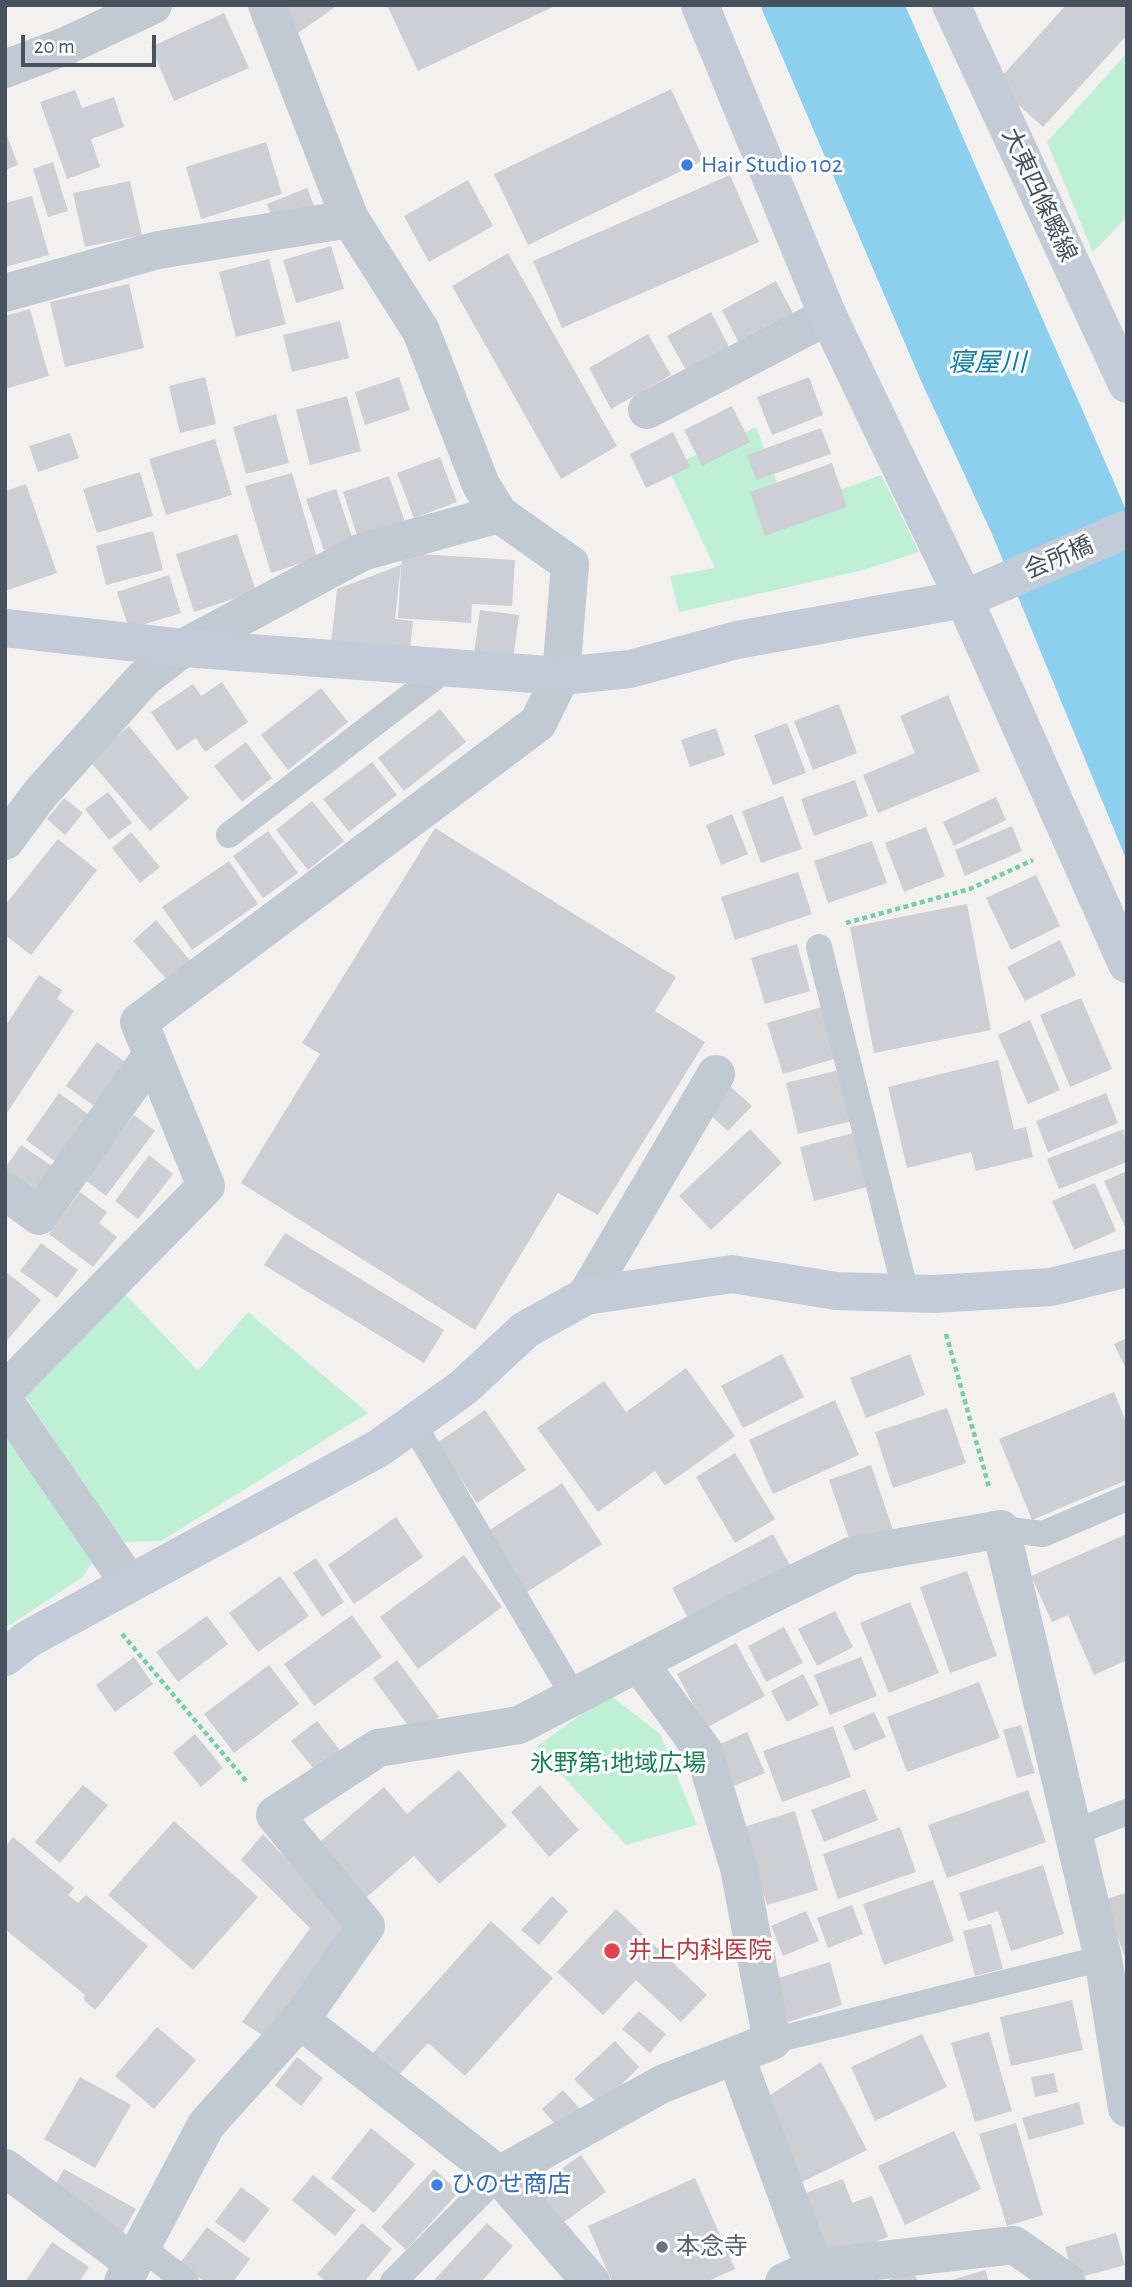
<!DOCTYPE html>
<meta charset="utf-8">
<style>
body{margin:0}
#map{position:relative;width:1132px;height:2287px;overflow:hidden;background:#f3f0f0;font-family:"Alegreya Sans",sans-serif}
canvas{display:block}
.frame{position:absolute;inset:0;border:7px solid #48515e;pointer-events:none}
.scale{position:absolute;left:21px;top:35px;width:135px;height:32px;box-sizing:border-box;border:4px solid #48515e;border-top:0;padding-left:9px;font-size:21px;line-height:24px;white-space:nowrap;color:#48515e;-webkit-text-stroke:5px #fff;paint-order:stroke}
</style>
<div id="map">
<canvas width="1132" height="2287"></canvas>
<div class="frame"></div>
<div class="scale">20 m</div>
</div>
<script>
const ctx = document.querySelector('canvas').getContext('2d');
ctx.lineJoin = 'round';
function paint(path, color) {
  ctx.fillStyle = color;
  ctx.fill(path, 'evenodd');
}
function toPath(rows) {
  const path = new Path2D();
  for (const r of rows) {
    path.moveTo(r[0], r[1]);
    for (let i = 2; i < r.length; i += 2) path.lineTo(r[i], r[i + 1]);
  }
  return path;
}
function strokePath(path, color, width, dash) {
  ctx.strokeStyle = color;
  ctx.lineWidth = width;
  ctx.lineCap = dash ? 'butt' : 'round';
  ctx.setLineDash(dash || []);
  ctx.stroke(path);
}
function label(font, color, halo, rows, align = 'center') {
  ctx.font = font + ' "Alegreya Sans","Noto Sans JP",sans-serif';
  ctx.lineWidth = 6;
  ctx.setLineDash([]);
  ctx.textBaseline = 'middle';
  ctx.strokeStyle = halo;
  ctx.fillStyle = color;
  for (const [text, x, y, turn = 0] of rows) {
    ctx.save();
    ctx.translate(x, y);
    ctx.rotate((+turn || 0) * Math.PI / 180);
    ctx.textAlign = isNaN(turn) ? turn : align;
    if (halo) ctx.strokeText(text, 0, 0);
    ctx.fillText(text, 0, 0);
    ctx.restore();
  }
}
const green = toPath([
 [1127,53,1127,217,1093,252,1047,142],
 [756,427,787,509,881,475,919,552,863,570,679,612,670,576,715,568,668,468],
 [123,1292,198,1371,248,1312,368,1413,161,1541,120,1542,24,1394],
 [5,1425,93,1561,83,1577,5,1628],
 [609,1694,660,1734,697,1825,626,1845,536,1747]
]);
const water = toPath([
 [760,5,905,5,1117,489,1127,513,1127,861,992,534,922,383]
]);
const building = toPath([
 [280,5,338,5,298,33],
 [387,5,557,5,418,71],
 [1066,5,1127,5,1127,35,1043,127,995,84],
 [224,13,249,68,174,101,151,47],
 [671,89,704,160,528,245,494,174],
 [75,90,82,108,114,97,124,127,91,139,100,167,67,179,40,102],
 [5,130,18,165,5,170],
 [266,142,282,194,201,219,186,167],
 [53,162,68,211,48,217,33,169],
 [730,175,759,242,562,328,533,261],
 [468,180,493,226,429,262,404,216],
 [130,181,142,235,85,247,73,193],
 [307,188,315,208,275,225,267,204],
 [32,196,49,255,5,267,5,203],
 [331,246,344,289,296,303,283,260],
 [508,253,617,446,561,479,452,286],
 [269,259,286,324,236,337,219,272],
 [776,281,795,317,740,345,722,310],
 [129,284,144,348,65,367,50,302],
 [30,309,49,376,5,389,5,316],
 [711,312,729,347,686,370,667,336],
 [340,321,349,358,292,372,283,335],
 [648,334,671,375,611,409,589,368],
 [205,377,216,424,180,433,169,386],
 [399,377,410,410,365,425,355,392],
 [809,377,823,415,772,435,757,397],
 [347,396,361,451,310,465,296,410],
 [732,406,750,442,702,466,684,430],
 [276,414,289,463,246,474,233,427],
 [821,428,831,454,756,480,747,455],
 [673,432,690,467,646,488,630,454],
 [70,433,79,458,38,472,29,446],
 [215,439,232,495,166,515,149,459],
 [440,457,457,502,414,518,397,473],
 [832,463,847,507,765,536,750,492],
 [140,472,153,516,97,533,83,489],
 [292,473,317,558,271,573,245,486],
 [389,476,406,525,359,541,343,492],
 [26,484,57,573,5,591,5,491],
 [336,489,353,540,324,550,306,499],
 [153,531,163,570,106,585,96,546],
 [237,534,256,591,194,612,176,554],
 [402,553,515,560,512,606,472,604,471,623,398,618],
 [401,565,395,619,413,621,410,652,331,644,337,589],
 [169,575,181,613,129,629,117,592],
 [480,610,519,615,513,659,474,654],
 [222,682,248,722,205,752,196,738,177,751,151,712,193,684,201,696],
 [321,688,348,722,288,770,261,735],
 [948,695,980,771,878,813,863,775,915,753,900,716],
 [839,704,857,753,813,770,794,721],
 [440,709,466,742,404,791,378,758],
 [787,723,806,773,773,785,754,735],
 [129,726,189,798,150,831,89,760],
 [716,728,725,755,690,767,681,740],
 [246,742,272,778,242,802,214,766],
 [372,762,397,795,349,832,323,799],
 [855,780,868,816,814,836,801,799],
 [108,792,132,823,109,840,85,809],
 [783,796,802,849,761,863,742,811],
 [996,797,1006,820,954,846,943,822],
 [64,798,83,813,65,835,47,819],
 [312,801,344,841,308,870,276,830],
 [732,814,748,854,721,865,706,825],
 [1012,826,1022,851,965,876,955,850],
 [926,827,945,876,904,892,885,843],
 [435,828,676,977,655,1011,705,1042,598,1215,558,1193,475,1330,241,1183,320,1054,302,1043],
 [268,831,298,873,263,898,233,856],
 [131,832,160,867,140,883,112,848],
 [58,839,97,870,31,955,5,935,5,905],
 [872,841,887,883,828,903,814,861],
 [229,861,258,904,192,950,162,907],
 [798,872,812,914,735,940,721,897],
 [1036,875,1060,926,1011,950,986,898],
 [967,904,991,1030,874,1053,850,927],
 [156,920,193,964,170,983,133,941],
 [1060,940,1076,975,1025,1001,1007,967],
 [797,944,810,991,765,1004,751,958],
 [39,975,62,990,57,999,74,1011,5,1116,5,1027],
 [1081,998,1112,1069,1070,1087,1040,1015],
 [825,1006,841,1057,783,1074,767,1023],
 [1030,1020,1060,1090,1028,1104,998,1035],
 [97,1042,131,1066,100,1110,66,1086],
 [998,1060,1014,1130,1026,1127,1033,1157,976,1171,971,1152,907,1168,888,1087],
 [843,1069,856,1120,798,1134,786,1083],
 [730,1086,752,1106,728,1131,707,1112],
 [59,1093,92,1117,59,1164,26,1140],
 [1106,1093,1118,1123,1048,1152,1036,1121],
 [134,1115,155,1131,106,1196,85,1180],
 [750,1129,782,1163,711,1230,679,1196],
 [1124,1129,1127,1162,1059,1189,1047,1159],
 [853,1133,867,1187,814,1201,800,1147],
 [21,1145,58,1170,38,1201,5,1179,5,1168],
 [149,1155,173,1174,138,1219,115,1201],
 [1127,1171,1127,1226,1125,1227,1104,1181],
 [1095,1183,1116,1231,1074,1250,1052,1201],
 [80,1192,107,1212,99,1223,117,1237,93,1267,49,1234],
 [285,1233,444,1330,424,1363,264,1265],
 [41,1243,78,1270,57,1298,20,1271],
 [5,1271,41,1300,5,1343],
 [1127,1338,1127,1371,1114,1344],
 [782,1354,804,1397,743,1428,721,1386],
 [910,1354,925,1395,866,1418,850,1378],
 [686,1368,735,1436,665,1486,655,1471,598,1512,537,1428,604,1381,626,1412],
 [1114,1392,1127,1424,1127,1480,1032,1520,999,1439],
 [835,1400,859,1455,773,1494,749,1440],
 [947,1408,966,1463,893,1488,875,1432],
 [485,1410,526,1470,477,1503,437,1443],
 [735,1453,775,1519,735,1543,696,1477],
 [871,1465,894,1533,852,1547,829,1480],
 [562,1483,602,1544,524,1594,485,1533],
 [396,1517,423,1557,354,1604,328,1565],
 [773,1534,792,1569,691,1624,672,1588],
 [1127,1534,1127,1660,1094,1675,1068,1615,1052,1622,1031,1576],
 [464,1555,502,1607,418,1669,380,1617],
 [316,1558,344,1602,322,1617,293,1573],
 [967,1571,997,1656,950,1673,920,1587],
 [280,1576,309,1616,258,1652,229,1613],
 [910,1602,939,1673,889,1693,860,1623],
 [835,1611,853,1647,817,1666,798,1629],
 [352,1615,382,1657,314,1706,284,1664],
 [207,1616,228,1644,178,1682,156,1652],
 [784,1627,803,1663,766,1682,748,1646],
 [736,1643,765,1696,706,1728,677,1674],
 [134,1657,153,1684,115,1712,96,1685],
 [861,1657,877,1696,830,1715,814,1675],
 [397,1660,439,1717,415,1735,373,1678],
 [269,1665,299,1704,234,1753,204,1714],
 [803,1674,819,1705,787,1722,771,1691],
 [979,1682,1000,1738,907,1772,887,1717],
 [874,1712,886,1737,854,1751,843,1726],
 [317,1721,343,1754,318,1774,291,1741],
 [1021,1725,1035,1773,1017,1778,1003,1730],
 [833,1726,851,1777,782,1802,763,1751],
 [747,1732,765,1773,729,1788,711,1748],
 [195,1734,223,1768,201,1787,173,1753],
 [459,1770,507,1826,439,1884,414,1856,362,1901,315,1846,384,1787,407,1814],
 [83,1785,108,1805,60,1863,35,1842],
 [540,1785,579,1830,549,1857,511,1812],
 [865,1789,878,1820,824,1842,811,1810],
 [1028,1790,1046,1842,947,1878,928,1825],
 [795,1811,818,1890,767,1905,744,1827],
 [174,1821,258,1897,193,1970,108,1895],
 [900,1827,916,1872,838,1899,823,1854],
 [263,1834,352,1929,270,2040,242,2022,310,1928,241,1860],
 [13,1837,74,1888,68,1895,78,1903,86,1895,148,1946,95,2010,84,2000,85,1995,5,1929,5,1847],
 [1043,1865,1064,1934,1011,1951,998,1911,968,1921,959,1893],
 [933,1880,954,1941,884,1965,863,1904],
 [1127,1892,1127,1960,1126,1960,1104,1900],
 [552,1896,568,1911,539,1945,521,1930],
 [852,1905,863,1934,828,1948,817,1918],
 [616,1909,707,1995,681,2022,636,1980,603,2015,557,1972],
 [806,1911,819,1941,783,1956,771,1926],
 [491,1921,553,1978,465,2076,428,2043,396,2078,371,2055],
 [991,1924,1003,1969,975,1976,963,1931],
 [830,1962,842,2005,788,2022,775,1979],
 [1072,2000,1083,2050,1011,2066,1000,2017],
 [639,2011,666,2034,650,2053,622,2029],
 [157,2027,196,2060,154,2109,115,2076],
 [989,2032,1012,2111,975,2122,951,2043],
 [922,2034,947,2087,875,2121,851,2067],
 [615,2041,639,2067,600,2106,574,2079],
 [297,2057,323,2078,301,2106,275,2085],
 [821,2062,867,2150,802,2182,761,2101],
 [1054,2073,1058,2092,1035,2097,1031,2077],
 [80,2077,131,2105,95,2168,44,2139],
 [563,2090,582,2111,561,2131,542,2109],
 [1079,2102,1084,2124,1029,2140,1022,2118],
 [1016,2123,1043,2215,1007,2226,979,2134],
 [371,2128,415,2164,374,2213,331,2178],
 [954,2131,981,2189,905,2225,878,2166],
 [581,2155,606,2192,557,2227,531,2190],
 [64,2169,136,2209,123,2232,51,2192],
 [434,2169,459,2192,406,2250,381,2227],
 [313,2175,356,2210,335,2236,292,2200],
 [695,2178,735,2269,706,2282,612,2282,588,2226],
 [843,2179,852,2203,872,2196,888,2237,823,2262,798,2196],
 [241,2187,270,2209,244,2243,215,2222],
 [362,2223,392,2249,364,2282,326,2282,317,2274],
 [487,2223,513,2246,481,2282,438,2282,435,2279],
 [207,2227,250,2259,233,2282,205,2282,180,2263],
 [1116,2233,1125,2265,1074,2279,1065,2247],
 [52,2242,89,2267,79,2282,25,2282],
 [912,2269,918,2282,884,2282],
 [985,2270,989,2282,949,2282,948,2281]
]);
const path = toPath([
 [846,923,970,889,1033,860],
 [946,1334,989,1487],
 [122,1634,247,1782]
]);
const lane = toPath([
 [229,835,447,668],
 [819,947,906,1293],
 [412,1422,573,1695],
 [1001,1529,1043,1534,1127,1498],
 [1075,1832,1127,1812],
 [772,2041,1103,1958],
 [143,2248,186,2282],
 [393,2282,499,2175]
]);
const street = toPath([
 [5,69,68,45,153,5],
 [5,293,158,250,350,219],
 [647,410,828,316],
 [5,841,40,794,144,678,183,648,362,552,499,514],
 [5,1191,39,1216,152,1055],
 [586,1296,716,1074],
 [5,1391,206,1186,139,1022,538,723,561,676,570,564,499,514,481,485,421,331,350,219,267,5],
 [5,1402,129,1583],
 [300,2020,499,2175,591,2282],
 [736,2057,814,2268],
 [5,2168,132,2262],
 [499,2175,662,2084,772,2041,739,1868,704,1752,639,1663],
 [123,2282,206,2125,300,2020,366,1926,275,1815,378,1748,519,1725,760,1600,851,1556,1001,1529,1103,1958,1127,2108],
 [784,2282,814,2268,1014,2245,1067,2282]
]);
const secondary = toPath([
 [700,5,828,316,964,599,1127,964],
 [951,5,1127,384],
 [5,628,183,648,561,676,630,669,737,640,964,599,1127,529],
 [5,1657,28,1639,379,1448,464,1387,525,1330,586,1296,732,1274,836,1291,934,1294,1051,1287,1127,1268]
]);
const markers = [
 [687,165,7,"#3f7fe0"],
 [612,1951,9,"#e0444e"],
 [437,2185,7,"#3f7fe0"],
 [662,2247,7,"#6b7280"]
];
const shopNames = [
 ["Hair Studio 102",701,165],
 ["ひのせ商店",451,2185]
];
const streetNames = [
 ["大東四條畷線",1039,195,65],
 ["会所橋",1059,558,-23]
];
const parkNames = [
 ["氷野第1地域広場",618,1764]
];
const healthNames = [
 ["井上内科医院",628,1951]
];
const worshipNames = [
 ["本念寺",676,2247]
];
const waterNames = [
 ["寝屋川",987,363]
];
paint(green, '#bff0d6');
paint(water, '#8cd0ed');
paint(building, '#cdcfd5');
strokePath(path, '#76ceab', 4.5, [5, 3.5]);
strokePath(lane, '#c1c9d2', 26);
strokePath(street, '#c1c9d2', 38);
strokePath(secondary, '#c3cbd9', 38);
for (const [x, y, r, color] of markers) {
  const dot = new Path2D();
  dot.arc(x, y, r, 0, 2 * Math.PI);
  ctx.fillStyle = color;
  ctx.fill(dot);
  strokePath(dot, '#fff', 2.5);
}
label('24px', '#366cbe', '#fff', shopNames, 'left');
label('24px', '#48515e', '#fff', streetNames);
label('24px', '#178155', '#fff', parkNames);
label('24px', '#be3a42', '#fff', healthNames, 'left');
label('24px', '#5b616d', '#fff', worshipNames, 'left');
label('italic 26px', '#0b7dad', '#fff', waterNames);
</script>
